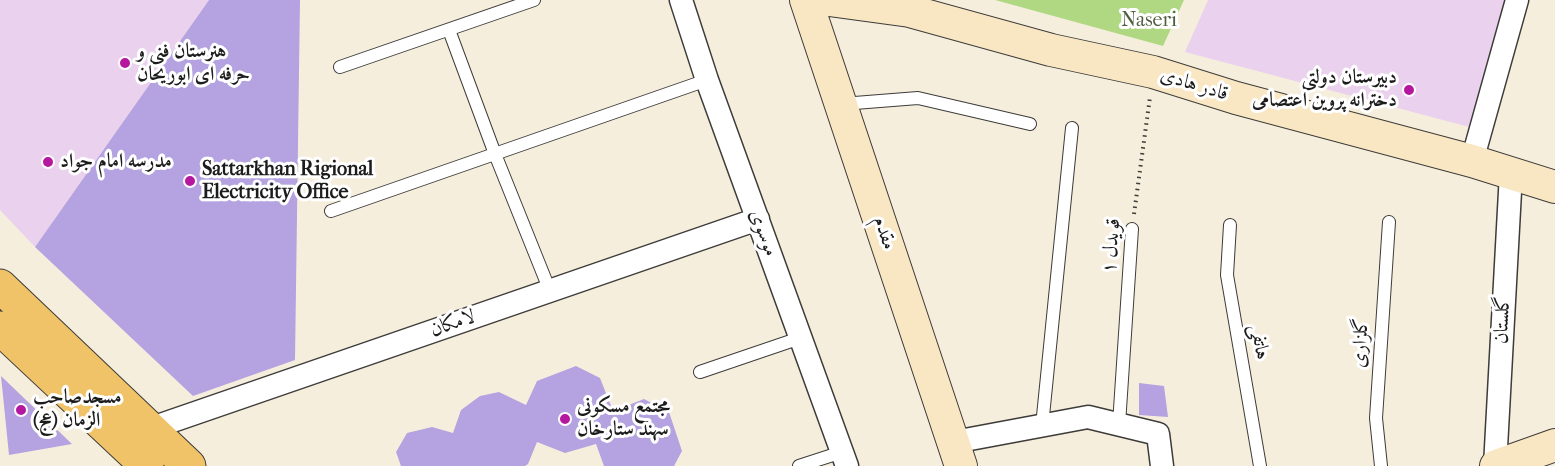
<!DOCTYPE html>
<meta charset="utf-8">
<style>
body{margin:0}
canvas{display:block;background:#f6eedd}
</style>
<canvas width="1555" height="466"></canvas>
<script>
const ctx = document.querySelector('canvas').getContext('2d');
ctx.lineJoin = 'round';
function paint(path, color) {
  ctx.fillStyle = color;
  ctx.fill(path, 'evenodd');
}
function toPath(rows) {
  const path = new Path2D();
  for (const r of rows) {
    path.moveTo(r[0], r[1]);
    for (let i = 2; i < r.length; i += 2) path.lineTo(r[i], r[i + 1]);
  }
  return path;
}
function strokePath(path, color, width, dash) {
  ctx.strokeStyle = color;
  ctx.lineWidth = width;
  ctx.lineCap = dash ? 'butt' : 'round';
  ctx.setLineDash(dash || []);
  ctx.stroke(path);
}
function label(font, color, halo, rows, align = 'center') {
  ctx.font = font + ' "IM FELL French Canon",Amiri,serif';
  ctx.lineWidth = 6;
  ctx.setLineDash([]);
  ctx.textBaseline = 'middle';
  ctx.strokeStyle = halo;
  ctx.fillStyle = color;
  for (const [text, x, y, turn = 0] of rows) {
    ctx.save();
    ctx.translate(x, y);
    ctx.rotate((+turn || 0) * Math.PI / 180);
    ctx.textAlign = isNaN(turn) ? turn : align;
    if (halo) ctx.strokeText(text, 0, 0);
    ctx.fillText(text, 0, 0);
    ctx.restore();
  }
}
const built = toPath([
 [0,0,209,0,35,247,0,210],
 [1208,0,1509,0,1477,129,1185,52]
]);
const green = toPath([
 [995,0,1184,0,1163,46]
]);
const building = toPath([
 [209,0,300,0,295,360,193,396,35,247],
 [576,366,600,378,613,411,644,399,669,412,682,451,674,466,604,466,596,444,565,453,537,442,528,464,525,466,401,466,396,452,407,433,432,427,453,433,461,410,480,396,499,392,526,405,537,381],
 [1,376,72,444,9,455],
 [1139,383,1164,386,1168,417,1139,415]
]);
const path = toPath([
 [1134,214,1150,97]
]);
const lane = toPath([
 [449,30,495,154,550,291],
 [340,67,534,0],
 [842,104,918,98,1030,124],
 [331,211,707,80],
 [1230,225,1227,275,1260,466],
 [700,372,800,338],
 [1119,424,1132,229],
 [1042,426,1072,128],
 [799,466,842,452],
 [1381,466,1376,418,1389,222]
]);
const street = toPath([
 [681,0,707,80,847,466],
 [1472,161,1517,0],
 [149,429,758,219],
 [954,442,1088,417,1158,434,1162,466],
 [1495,466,1511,173]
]);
const secondary = toPath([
 [806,0,961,466],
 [829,0,910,11,1051,50,1153,72,1236,98,1472,161,1555,187],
 [1496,466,1555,445]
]);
const primary = toPath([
 [0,286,189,466],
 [0,328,147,466]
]);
const markers = [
 [125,63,6,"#b5179e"],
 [1409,90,6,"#b5179e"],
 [48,162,6,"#b5179e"],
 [190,181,6,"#b5179e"],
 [21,410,6,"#b5179e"],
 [565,419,6,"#b5179e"]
];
const parkNames = [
 ["Naseri",1149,21]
];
const poiNames = [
 ["هنرستان فنی و",137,52],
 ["حرفه ای ابوریحان",137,75],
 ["دبیرستان دولتی",1397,78,"right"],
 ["دخترانه پروین اعتصامی",1397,101,"right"],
 ["مدرسه امام جواد",60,162],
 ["Sattarkhan Rigional",202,170],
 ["Electricity Office",202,193],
 ["مسجدصاحب",33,398],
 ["الزمان (عج)",33,421],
 ["مجتمع مسکونی",577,407],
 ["سهند ستارخان",577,430]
];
const streetNames = [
 ["قادر هادی",1194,85,17],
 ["موسوی",763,233,70],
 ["مقدم",884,233,71],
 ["قویدل ۱",1112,246,-85],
 ["گلستان",1503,320,-87],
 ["لامکان",453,324,-19],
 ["هاتفی",1259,342,80],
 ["گلزاری",1361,343,-86]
];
paint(built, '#ead1ed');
paint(green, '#b0d882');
paint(building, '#b4a3e0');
strokePath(lane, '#3d3c39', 14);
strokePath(street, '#3d3c39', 25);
strokePath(secondary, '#3d3c39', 34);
strokePath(primary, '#3d3c39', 35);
strokePath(path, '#3d3c39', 4, [1.5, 4.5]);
strokePath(lane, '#fff', 12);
strokePath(street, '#fff', 22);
strokePath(secondary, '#f9e7c3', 32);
strokePath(primary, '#f1c369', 33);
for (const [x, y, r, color] of markers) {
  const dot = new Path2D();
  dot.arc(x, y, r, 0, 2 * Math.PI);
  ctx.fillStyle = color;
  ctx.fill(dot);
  strokePath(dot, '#fff', 2);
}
label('20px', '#505e40', '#fff', parkNames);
label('bold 20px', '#1c1c1c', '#fff', poiNames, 'left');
label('20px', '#1c1c1c', '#fff', streetNames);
</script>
